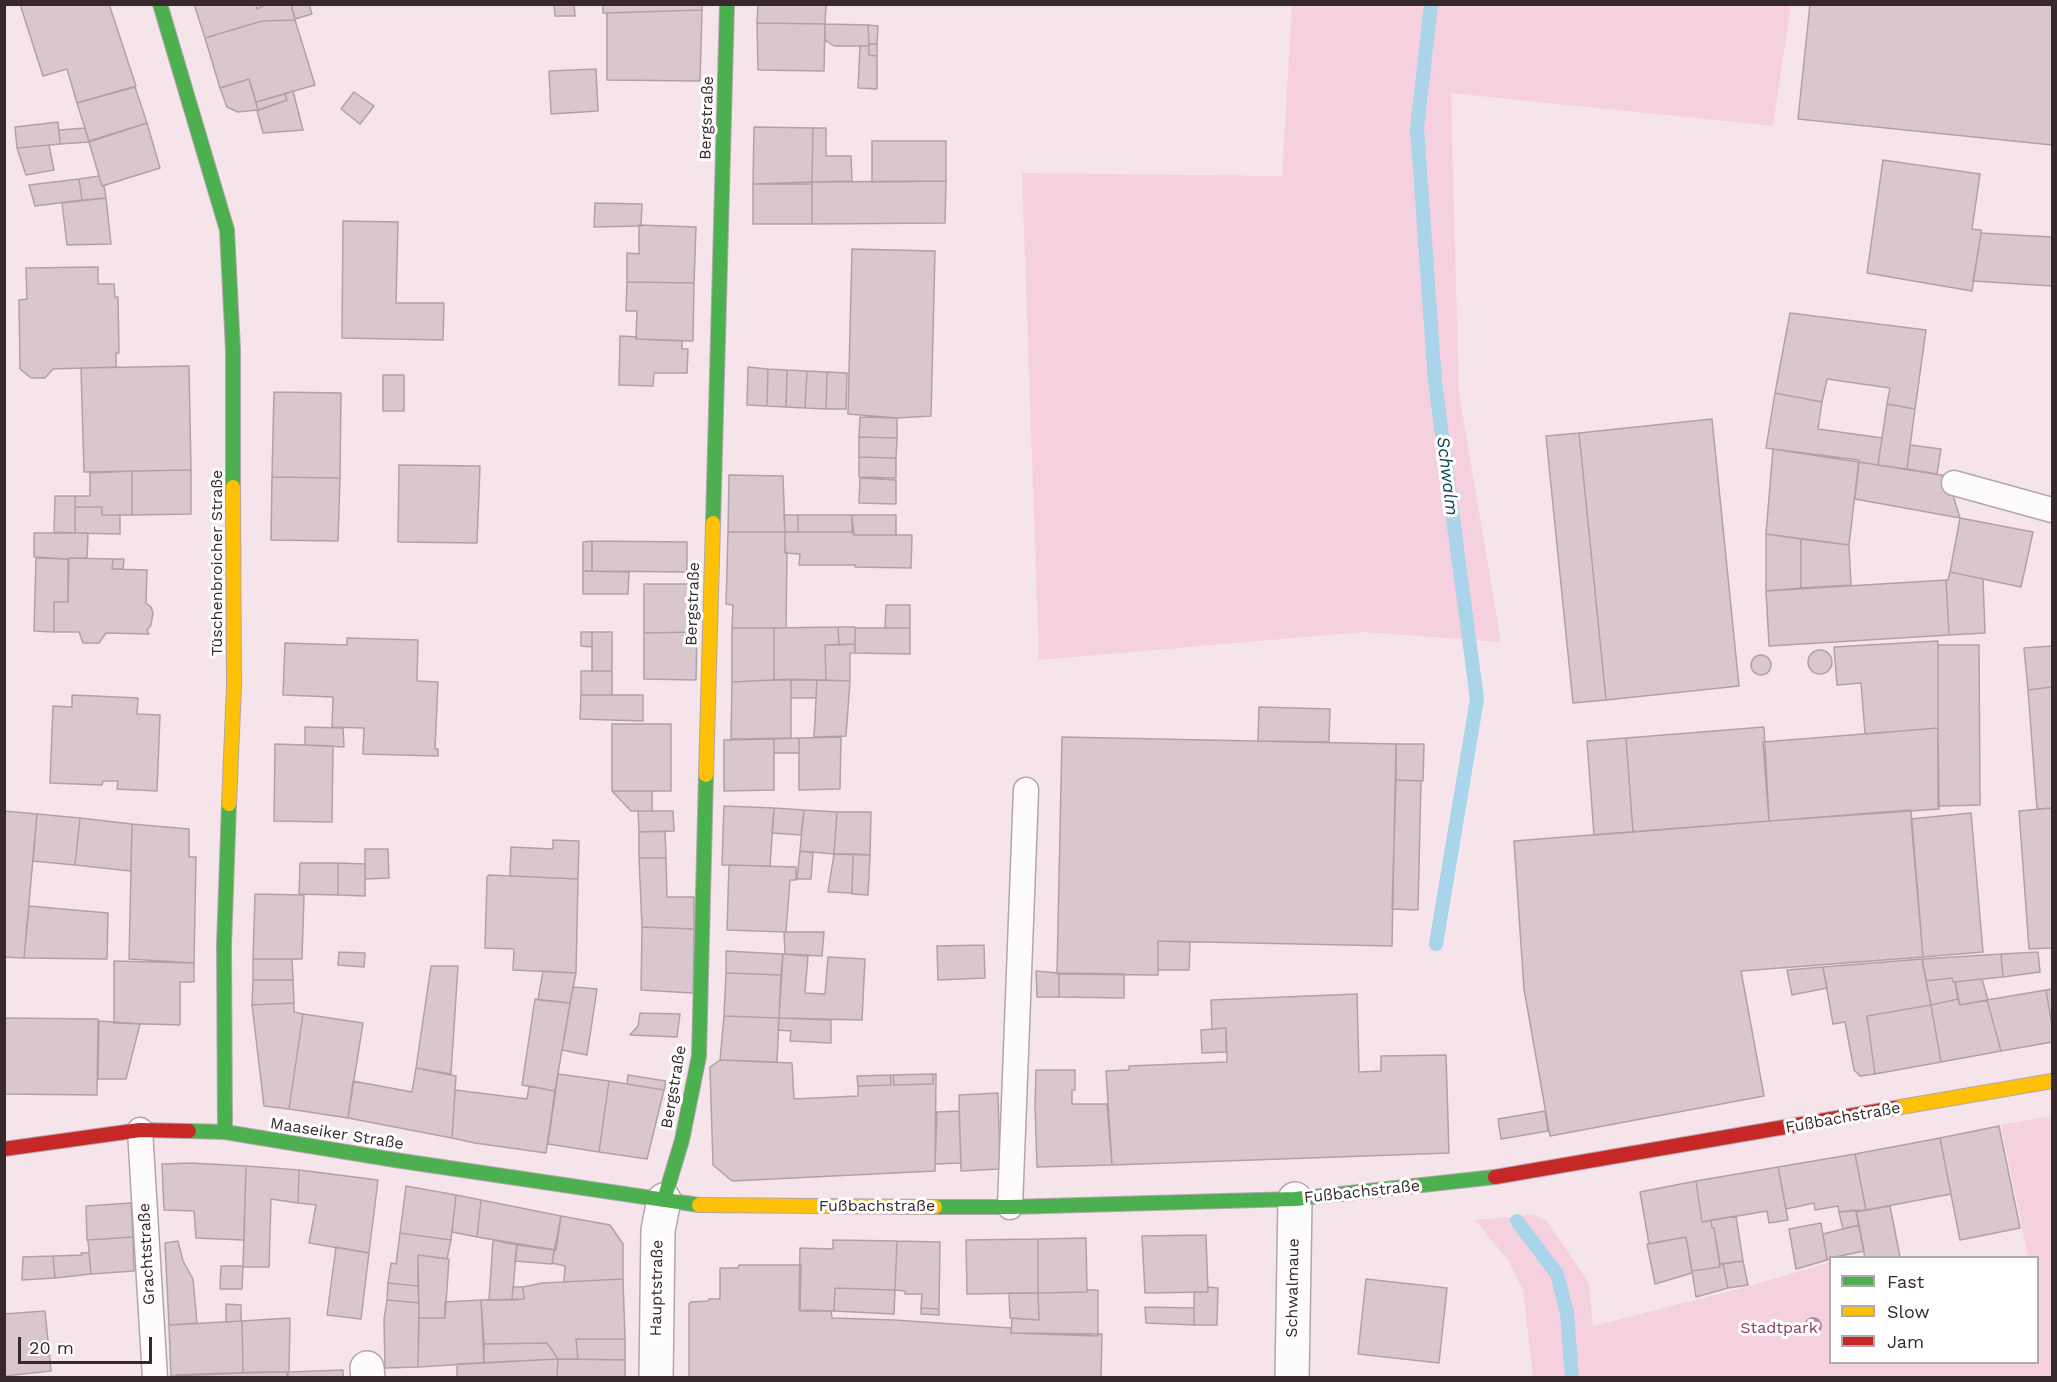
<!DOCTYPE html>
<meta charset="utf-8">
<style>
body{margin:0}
#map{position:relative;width:2057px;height:1382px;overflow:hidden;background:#f6e4eb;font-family:"Work Sans",sans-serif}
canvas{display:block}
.frame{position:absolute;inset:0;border:6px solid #37282e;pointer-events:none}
.legend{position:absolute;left:1829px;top:1256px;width:210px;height:108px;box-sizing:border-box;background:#fff;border:2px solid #afa9ab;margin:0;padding:8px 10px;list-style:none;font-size:18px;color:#37282e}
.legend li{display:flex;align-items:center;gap:12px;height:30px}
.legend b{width:30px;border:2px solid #afa9ab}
.scale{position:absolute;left:18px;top:1337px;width:134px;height:27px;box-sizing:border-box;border:3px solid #37282e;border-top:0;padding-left:8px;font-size:18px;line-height:21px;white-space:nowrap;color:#37282e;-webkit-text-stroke:4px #fff;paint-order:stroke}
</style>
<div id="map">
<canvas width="2057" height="1382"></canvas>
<div class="frame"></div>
<ul class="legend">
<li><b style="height:8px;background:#4caf50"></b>Fast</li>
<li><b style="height:8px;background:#ffc107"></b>Slow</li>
<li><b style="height:8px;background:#c62828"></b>Jam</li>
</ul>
<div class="scale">20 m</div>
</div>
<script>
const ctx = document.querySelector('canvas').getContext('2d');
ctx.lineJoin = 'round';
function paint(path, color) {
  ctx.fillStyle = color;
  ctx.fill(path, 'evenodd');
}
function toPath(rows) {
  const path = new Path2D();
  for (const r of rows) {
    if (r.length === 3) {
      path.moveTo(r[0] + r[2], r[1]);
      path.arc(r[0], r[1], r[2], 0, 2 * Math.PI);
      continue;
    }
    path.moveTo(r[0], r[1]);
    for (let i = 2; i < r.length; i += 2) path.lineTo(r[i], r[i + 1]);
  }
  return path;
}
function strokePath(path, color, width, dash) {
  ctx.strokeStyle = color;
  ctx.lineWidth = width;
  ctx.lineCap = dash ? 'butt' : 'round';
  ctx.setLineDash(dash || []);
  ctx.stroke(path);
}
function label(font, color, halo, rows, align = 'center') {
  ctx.font = font + ' "Work Sans",sans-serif';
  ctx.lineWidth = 6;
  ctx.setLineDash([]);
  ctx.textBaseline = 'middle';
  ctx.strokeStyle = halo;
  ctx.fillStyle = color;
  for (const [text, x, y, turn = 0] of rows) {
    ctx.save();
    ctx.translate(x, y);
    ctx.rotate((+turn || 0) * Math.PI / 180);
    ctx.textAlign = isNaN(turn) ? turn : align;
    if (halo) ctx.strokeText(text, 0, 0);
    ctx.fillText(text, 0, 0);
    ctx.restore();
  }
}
const green = toPath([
 [1292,5,1791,5,1773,126,1451,93,1459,393,1501,642,1364,632,1039,660,1022,173,1282,176],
 [2052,1116,2052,1375,2049,1377,1533,1377,1523,1290,1508,1260,1475,1220,1532,1215,1546,1220,1589,1283,1593,1326,1750,1286,1830,1262,1830,1362,2038,1362,2038,1258,2028,1257,2001,1125]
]);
const stream = toPath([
 [1431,4,1417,128,1435,382,1477,699,1436,944],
 [1517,1221,1557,1274,1567,1313,1572,1378]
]);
const building = toPath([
 [20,4,109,4,136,86,77,103,67,69,43,76,20,4],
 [194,4,256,4,257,9,266,4,291,4,295,20,262,21,205,38,194,4],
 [291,4,309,4,312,14,295,19,291,4],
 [554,4,574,4,575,16,555,16,554,4],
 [603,4,702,4,702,10,607,13,603,13,603,4],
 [758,4,826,4,825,24,757,23,758,4],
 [1810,4,2052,4,2052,145,1798,119,1810,4],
 [702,10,700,81,607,80,607,13,702,10],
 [295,20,315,85,256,102,249,79,220,88,205,38,262,21,295,20],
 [757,23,825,24,824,71,758,70,757,23],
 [825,24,868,25,869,46,834,46,825,40,825,24],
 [868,25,878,26,877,44,869,44,868,25],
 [869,44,877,44,877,56,869,55,869,44],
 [860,46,869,46,869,55,877,56,877,89,858,88,860,46],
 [596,69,598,111,551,114,549,71,596,69],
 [249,79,258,110,238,112,227,107,220,88,249,79],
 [135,87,147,123,89,141,77,103,135,87],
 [293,91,303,130,263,133,257,111,287,100,285,94,293,91],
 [354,92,374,106,360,124,341,109,354,92],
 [285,94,287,100,258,110,256,102,285,94],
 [58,122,60,144,17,148,15,127,58,122],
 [147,123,160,168,102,186,89,142,147,123],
 [754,127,813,128,812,182,753,184,754,127],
 [85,128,89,142,60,144,59,130,85,128],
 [813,128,826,128,826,156,851,156,852,181,812,182,813,128],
 [872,141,946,141,946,181,872,182,872,141],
 [49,145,54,170,26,175,17,148,49,145],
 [1883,160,1980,174,1972,229,1981,230,1981,233,1972,291,1867,273,1883,160],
 [99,176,102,186,104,186,106,198,82,200,79,179,99,176],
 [79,179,82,200,35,206,29,185,79,179],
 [946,181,945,223,812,224,812,182,946,181],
 [753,184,812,184,812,224,753,224,753,184],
 [106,198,111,244,67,245,62,203,106,198],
 [595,203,642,204,641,226,594,227,595,203],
 [343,221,398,222,396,303,444,303,443,340,342,338,343,221],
 [639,225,696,227,694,283,627,282,627,253,639,254,639,225],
 [1981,233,2052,237,2052,286,1973,281,1981,233],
 [852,249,935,251,931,416,897,418,848,414,852,249],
 [98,267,98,284,114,284,115,297,118,297,119,353,116,353,116,367,53,369,45,378,31,378,20,369,19,300,27,299,26,268,98,267],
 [627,282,694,283,693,341,636,339,637,311,626,311,627,282],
 [1790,313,1926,330,1915,409,1887,404,1890,388,1827,379,1822,402,1775,393,1790,313],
 [620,336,637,337,636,339,682,341,682,349,688,349,687,373,654,373,653,386,619,385,620,336],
 [189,366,191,470,84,472,81,368,189,366],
 [748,367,768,369,767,406,747,405,748,367],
 [768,369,787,370,786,407,767,406,768,369],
 [787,370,807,371,805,408,786,407,787,370],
 [807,371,827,372,826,409,805,408,807,371],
 [827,372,847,373,846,409,826,409,827,372],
 [383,375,404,375,404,411,383,411,383,375],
 [274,392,341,393,340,478,272,477,274,392],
 [1775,393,1822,402,1818,429,1882,438,1878,465,1766,448,1775,393],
 [1887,404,1915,409,1907,469,1878,465,1887,404],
 [860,417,897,418,897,438,859,437,860,417],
 [1712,419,1739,686,1606,700,1579,433,1712,419],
 [1579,433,1606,700,1573,703,1546,436,1579,433],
 [859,437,897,438,896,458,859,457,859,437],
 [1910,445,1941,449,1937,474,1907,469,1910,445],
 [1773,449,1859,460,1849,545,1766,534,1773,449],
 [859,457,896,458,896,478,859,477,859,457],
 [1859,462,1947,476,1960,518,1855,499,1859,462],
 [399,465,480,466,477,543,398,542,399,465],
 [191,470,191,514,132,515,132,471,191,470],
 [132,471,132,515,102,515,102,507,75,507,75,496,90,496,90,473,132,471],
 [729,475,783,476,785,532,728,532,729,475],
 [272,477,340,478,338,541,271,540,272,477],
 [860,478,896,480,896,504,859,503,860,478],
 [55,496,75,496,75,533,54,532,55,496],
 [75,507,102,507,102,515,120,515,120,534,75,533,75,507],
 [784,515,798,515,798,532,785,532,784,515],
 [798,515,852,515,852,532,798,532,798,515],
 [852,515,896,515,896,535,854,535,852,515],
 [1960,518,2033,532,2021,587,1950,572,1960,518],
 [728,532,785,532,785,553,787,552,786,628,732,628,733,605,726,604,728,532],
 [785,532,852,532,854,535,912,535,911,568,855,567,855,565,799,565,800,554,785,553,785,532],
 [34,533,88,533,87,558,69,558,68,559,34,557,34,533],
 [1766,534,1801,539,1801,588,1766,591,1766,534],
 [1801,539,1849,545,1851,585,1801,588,1801,539],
 [592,541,592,571,583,571,583,542,592,541],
 [592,541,687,542,687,572,592,571,592,541],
 [36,558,68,559,68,602,54,602,54,632,34,631,36,558],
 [69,558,113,559,112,569,147,570,146,603,151,607,153,613,151,625,147,630,149,634,106,633,99,643,83,643,79,632,54,632,54,602,68,602,69,558],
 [113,559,124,559,123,569,112,569,113,559],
 [583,571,629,572,628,594,583,594,583,571],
 [1950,572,1983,579,1985,633,1949,635,1946,580,1948,580,1950,572],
 [1946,580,1949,635,1769,646,1766,591,1946,580],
 [644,584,698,584,697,632,644,633,644,584],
 [886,605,910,605,910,628,885,628,886,605],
 [838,627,839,645,825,645,826,680,774,680,774,628,838,627],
 [838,627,855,627,855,644,839,645,838,627],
 [732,628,774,628,774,680,732,682,732,628],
 [855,628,910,628,910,654,855,653,855,628],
 [581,632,592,632,592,647,581,646,581,632],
 [592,632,612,632,612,671,592,671,592,632],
 [697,632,696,680,644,679,644,633,697,632],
 [347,638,418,640,417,681,438,682,435,749,438,749,438,756,363,754,364,728,332,727,333,697,283,695,285,643,347,645,347,638],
 [1938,641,1938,728,1865,734,1861,683,1837,685,1834,647,1938,641],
 [855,644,855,653,850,653,850,681,826,680,825,645,855,644],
 [1938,645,1979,645,1980,805,1938,806,1938,645],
 [2052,646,2052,687,2028,690,2024,648,2052,646],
 [1820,662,12],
 [1761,665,10],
 [581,671,612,671,612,695,581,695,581,671],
 [791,679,817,680,816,698,791,698,791,679],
 [791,679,791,738,731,739,732,682,791,679],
 [817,680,850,681,846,736,814,737,817,680],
 [2052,687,2052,808,2037,809,2028,690,2052,687],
 [72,695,138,698,137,714,160,715,157,791,117,789,118,781,103,781,102,785,50,783,53,706,72,707,72,695],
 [581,695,643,695,643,721,580,719,581,695],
 [1259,707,1330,709,1329,742,1258,741,1259,707],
 [612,724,671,724,671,791,612,791,612,724],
 [305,727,343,728,344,747,305,745,305,727],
 [1764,727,1769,821,1633,832,1626,738,1764,727],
 [1938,728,1939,809,1769,821,1763,742,1938,728],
 [841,737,840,789,799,790,799,738,841,737],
 [1062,737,1396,744,1392,946,1158,941,1158,975,1057,974,1062,737],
 [799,738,799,753,774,753,774,739,799,738],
 [1626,738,1633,832,1594,835,1587,741,1626,738],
 [774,739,774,790,724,791,724,740,774,739],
 [275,744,333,746,332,822,274,821,275,744],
 [1396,744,1424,744,1423,781,1396,780,1396,744],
 [1396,780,1421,781,1418,910,1392,909,1396,780],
 [612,791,652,791,652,811,631,811,612,791],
 [724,806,774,808,770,866,722,865,724,806],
 [774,808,804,810,801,835,772,833,774,808],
 [2052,808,2052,948,2029,949,2019,811,2052,808],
 [804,810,837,812,834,854,800,851,804,810],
 [1911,810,1923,957,1741,971,1764,1096,1550,1136,1524,989,1514,841,1911,810],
 [4,811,37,814,24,958,4,957,4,811],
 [638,811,673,811,674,831,639,832,638,811],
 [837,812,871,812,870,855,834,854,837,812],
 [1971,813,1983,952,1923,957,1911,819,1971,813],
 [37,814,80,818,75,865,33,861,37,814],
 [80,818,132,824,131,871,75,865,80,818],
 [132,824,189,829,189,857,196,857,194,963,129,959,132,824],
 [665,831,666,858,639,858,639,832,665,831],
 [553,840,579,841,578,879,510,876,511,847,553,849,553,840],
 [365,849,388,849,389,878,365,879,365,849],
 [800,851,813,853,811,879,797,879,800,851],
 [834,854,853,854,852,893,828,892,834,854],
 [853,854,870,855,868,895,852,894,853,854],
 [639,858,666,858,667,897,694,897,694,929,642,927,639,858],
 [300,863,338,863,338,895,299,894,300,863],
 [338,863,365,864,365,896,338,895,338,863],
 [729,865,796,867,796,880,790,880,786,932,727,930,729,865],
 [489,875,578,879,576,973,513,970,514,949,485,948,487,877,489,875],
 [255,894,304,895,302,959,253,959,255,894],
 [29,906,108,913,107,959,24,958,29,906],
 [642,927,694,929,693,993,641,990,642,927],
 [784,932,824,932,822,956,785,954,784,932],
 [1158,941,1190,942,1189,970,1158,970,1158,941],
 [984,945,985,978,938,980,937,946,984,945],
 [726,951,783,954,781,975,726,973,726,951],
 [339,952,365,953,364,967,338,965,339,952],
 [2038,952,2040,972,2003,977,2001,954,2038,952],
 [783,954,808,956,805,993,825,994,828,957,865,959,862,1020,779,1018,783,954],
 [2001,954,2003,977,1953,982,1952,978,1926,981,1922,959,2001,954],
 [253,959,292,959,293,980,253,980,253,959],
 [1922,959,1931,1005,1867,1016,1875,1074,1860,1076,1854,1070,1845,1022,1833,1024,1823,967,1922,959],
 [114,961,194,963,194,982,180,982,180,1025,114,1023,114,961],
 [431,966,458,966,451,1074,416,1068,431,966],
 [1823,967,1827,988,1792,995,1787,970,1823,967],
 [543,971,576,973,570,1003,538,1000,543,971],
 [1036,971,1059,973,1059,997,1037,997,1036,971],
 [726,973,781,975,779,1018,724,1016,726,973],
 [1059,973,1124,974,1124,998,1059,997,1059,973],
 [1952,978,1953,982,1955,982,1958,999,1931,1005,1926,981,1952,978],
 [1982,979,1988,1000,1960,1005,1955,982,1982,979],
 [253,980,293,980,294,1003,252,1005,253,980],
 [573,987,597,989,587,1055,562,1050,573,987],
 [2052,989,2052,1025,2046,990,2052,989],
 [2046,990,2052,1025,2052,1042,2001,1051,1987,1000,2046,990],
 [1357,994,1359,1072,1381,1071,1381,1056,1446,1055,1449,1153,1112,1165,1106,1071,1129,1070,1129,1066,1227,1062,1226,1028,1212,1029,1211,1000,1357,994],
 [535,999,570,1003,555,1091,522,1085,535,999],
 [1958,999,1960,1005,1987,1000,2001,1051,1941,1062,1931,1005,1958,999],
 [294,1003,294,1012,303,1014,289,1109,264,1106,252,1005,294,1003],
 [1931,1005,1941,1062,1875,1074,1867,1016,1931,1005],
 [640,1013,680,1014,677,1037,630,1035,638,1026,640,1013],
 [303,1014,363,1023,348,1118,289,1109,303,1014],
 [724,1016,779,1018,777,1062,720,1060,724,1016],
 [4,1018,98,1019,97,1095,4,1094,4,1018],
 [779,1018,831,1020,831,1043,790,1041,791,1031,778,1030,779,1018],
 [99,1021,140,1024,126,1079,98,1079,99,1021],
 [1226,1028,1226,1052,1202,1053,1201,1030,1226,1028],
 [720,1060,792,1063,794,1099,858,1096,858,1086,891,1085,890,1075,893,1075,894,1085,933,1084,933,1074,936,1074,935,1171,732,1181,713,1165,710,1067,720,1060],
 [416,1068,456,1076,452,1138,348,1118,353,1081,412,1092,416,1068],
 [1036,1070,1075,1070,1075,1090,1072,1090,1072,1104,1107,1104,1112,1165,1037,1167,1035,1107,1036,1070],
 [558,1074,609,1081,599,1152,548,1144,558,1074],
 [933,1074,933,1084,894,1085,893,1075,933,1074],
 [628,1075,666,1081,664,1090,627,1084,628,1075],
 [890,1075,891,1085,858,1086,857,1076,890,1075],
 [609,1081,664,1090,647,1159,599,1152,609,1081],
 [529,1086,555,1091,546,1153,475,1143,452,1138,455,1090,527,1099,529,1086],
 [998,1093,1000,1169,961,1171,959,1095,998,1093],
 [959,1111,961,1163,935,1164,937,1112,959,1111],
 [1545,1111,1548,1131,1501,1139,1498,1119,1545,1111],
 [1999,1126,2020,1228,1960,1240,1940,1138,1999,1126],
 [1940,1138,1951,1194,1866,1210,1855,1154,1940,1138],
 [1855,1154,1866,1210,1839,1212,1838,1206,1815,1210,1814,1203,1786,1209,1778,1167,1855,1154],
 [190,1163,246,1166,244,1240,196,1238,194,1211,164,1210,162,1164,190,1163],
 [246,1166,299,1170,298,1203,271,1199,269,1267,243,1267,246,1166],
 [1778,1167,1788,1220,1769,1223,1767,1211,1702,1222,1696,1181,1778,1167],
 [299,1170,378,1180,369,1253,309,1243,316,1205,298,1203,299,1170],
 [1696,1181,1702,1222,1711,1220,1712,1228,1714,1228,1720,1267,1692,1271,1686,1237,1649,1244,1640,1192,1696,1181],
 [406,1186,456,1195,451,1240,400,1233,406,1186],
 [456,1195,481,1200,477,1237,452,1232,456,1195],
 [481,1200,561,1216,556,1250,477,1237,481,1200],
 [131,1203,133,1237,87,1240,86,1206,131,1203],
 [1890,1206,1900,1257,1865,1258,1856,1212,1890,1206],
 [1856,1210,1859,1225,1843,1229,1839,1212,1856,1210],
 [561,1216,610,1225,623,1244,623,1279,564,1282,565,1266,552,1263,561,1216],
 [1736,1216,1743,1261,1720,1264,1714,1228,1712,1228,1711,1220,1736,1216],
 [1821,1223,1827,1260,1796,1269,1789,1229,1821,1223],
 [1859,1225,1864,1251,1830,1258,1827,1260,1823,1234,1859,1225],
 [400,1233,451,1240,447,1259,418,1255,418,1286,388,1283,391,1263,396,1264,400,1233],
 [1206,1235,1208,1292,1145,1293,1142,1236,1206,1235],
 [133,1237,134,1271,91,1274,88,1240,133,1237],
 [1686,1237,1692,1273,1655,1284,1647,1244,1686,1237],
 [1086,1238,1087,1292,1038,1293,1038,1239,1086,1238],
 [1038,1239,1038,1293,967,1294,966,1240,1038,1239],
 [493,1240,517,1245,512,1300,489,1300,493,1240],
 [833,1240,897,1241,895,1290,835,1288,834,1311,799,1310,800,1248,833,1249,833,1240],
 [178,1241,183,1261,193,1279,197,1323,169,1325,165,1243,178,1241],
 [897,1241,940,1242,939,1309,921,1308,922,1294,905,1294,905,1291,895,1290,897,1241],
 [517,1245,554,1250,552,1264,515,1261,517,1245],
 [336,1247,369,1253,361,1319,327,1315,336,1247],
 [81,1253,89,1253,91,1274,55,1278,53,1256,82,1255,81,1253],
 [418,1255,449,1259,445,1318,419,1318,418,1255],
 [53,1256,55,1278,22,1280,23,1257,53,1256],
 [1743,1261,1748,1285,1728,1288,1723,1264,1743,1261],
 [1723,1264,1728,1288,1696,1297,1692,1271,1720,1267,1719,1265,1723,1264],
 [739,1265,801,1265,800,1311,831,1311,832,1318,894,1320,1011,1328,1011,1333,1102,1334,1101,1378,689,1378,689,1304,691,1302,708,1301,709,1299,720,1299,720,1268,738,1268,739,1265],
 [221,1266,243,1266,242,1289,220,1289,221,1266],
 [623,1279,625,1339,576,1339,578,1359,558,1359,547,1343,484,1344,481,1300,524,1299,523,1287,542,1283,623,1279],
 [1366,1279,1447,1288,1439,1363,1358,1354,1366,1279],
 [388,1283,418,1286,419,1303,387,1300,388,1283],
 [513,1287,523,1287,524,1299,512,1300,513,1287],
 [1208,1287,1218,1288,1217,1325,1194,1325,1194,1292,1208,1292,1208,1287],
 [835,1288,895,1290,894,1314,834,1311,835,1288],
 [1087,1290,1098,1290,1098,1336,1011,1333,1012,1318,1039,1320,1038,1293,1087,1292,1087,1290],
 [1009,1293,1038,1293,1039,1320,1010,1318,1009,1293],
 [387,1300,419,1303,418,1367,385,1368,384,1319,387,1300],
 [481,1300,484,1363,418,1367,419,1318,445,1318,445,1302,481,1300],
 [226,1304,241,1305,241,1321,226,1322,226,1304],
 [1145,1307,1194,1308,1194,1325,1146,1323,1145,1307],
 [921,1308,939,1309,939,1315,921,1314,921,1308],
 [45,1311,51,1371,4,1376,4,1314,45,1311],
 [290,1318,289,1372,243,1373,242,1321,290,1318],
 [242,1321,243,1373,171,1376,169,1325,242,1321],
 [576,1339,625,1339,625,1360,578,1359,576,1339],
 [547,1343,558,1359,484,1363,484,1344,547,1343],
 [558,1359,625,1360,625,1378,557,1378,558,1359],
 [558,1359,557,1378,457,1378,457,1364,558,1359],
 [343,1370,343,1378,287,1378,289,1372,343,1370],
 [260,1372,287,1372,287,1378,176,1378,176,1375,260,1372]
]);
const lane = toPath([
 [1954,483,2052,510],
 [140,1130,155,1378],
 [1010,1207,1026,790]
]);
const street = toPath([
 [367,1368,368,1378],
 [656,1378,658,1230,664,1200],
 [1292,1378,1295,1199]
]);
const fast = toPath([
 [160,4,227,230,233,350,233,487],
 [713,523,727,4],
 [189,1131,225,1132,395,1160,699,1205],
 [225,1132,224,945,229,804],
 [664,1200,682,1140,699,1056,706,775],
 [935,1207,1010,1207,1295,1199,1495,1177]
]);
const slow = toPath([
 [706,775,713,523],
 [229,804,234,686,233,487],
 [1895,1108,2052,1081],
 [699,1205,935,1207]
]);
const jam = toPath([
 [4,1149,140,1130,189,1131],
 [1495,1177,1895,1108]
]);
const trees = [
 [1813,1326]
];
const streetNames = [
 ["Bergstraße",707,118,-88],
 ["Tüschenbroicher Straße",217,563,-90],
 ["Bergstraße",693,604,-88],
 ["Bergstraße",674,1087,-80],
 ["Fußbachstraße",1843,1118,-10],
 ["Maaseiker Straße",337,1134,9],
 ["Fußbachstraße",1362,1192,-6],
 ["Fußbachstraße",877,1206],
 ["Grachtstraße",147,1254,-93],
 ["Hauptstraße",657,1288,-89],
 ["Schwalmaue",1293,1288,-89]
];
const parkNames = [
 ["Stadtpark",1779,1328]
];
const waterNames = [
 ["Schwalm",1447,476,83]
];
paint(green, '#f5d1df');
strokePath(stream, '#aad4e9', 14);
paint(building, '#d9c6ce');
strokePath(building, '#b0a1a7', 1.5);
strokePath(lane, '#b5a5ab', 27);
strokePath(street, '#b5a5ab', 36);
strokePath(fast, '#b5a5ab', 16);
strokePath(slow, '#b5a5ab', 16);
strokePath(jam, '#b5a5ab', 16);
strokePath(lane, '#fefbfc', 24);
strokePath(street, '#fefbfc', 33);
strokePath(fast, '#4caf50', 14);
strokePath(slow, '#ffc107', 14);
strokePath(jam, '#c62828', 14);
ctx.fillStyle = '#b7879d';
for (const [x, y] of trees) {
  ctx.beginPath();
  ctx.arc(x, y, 9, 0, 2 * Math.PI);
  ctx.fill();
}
label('16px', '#37282e', '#fff', streetNames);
label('16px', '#843b5d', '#fff', parkNames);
label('italic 18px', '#0e485b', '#fff', waterNames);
</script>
